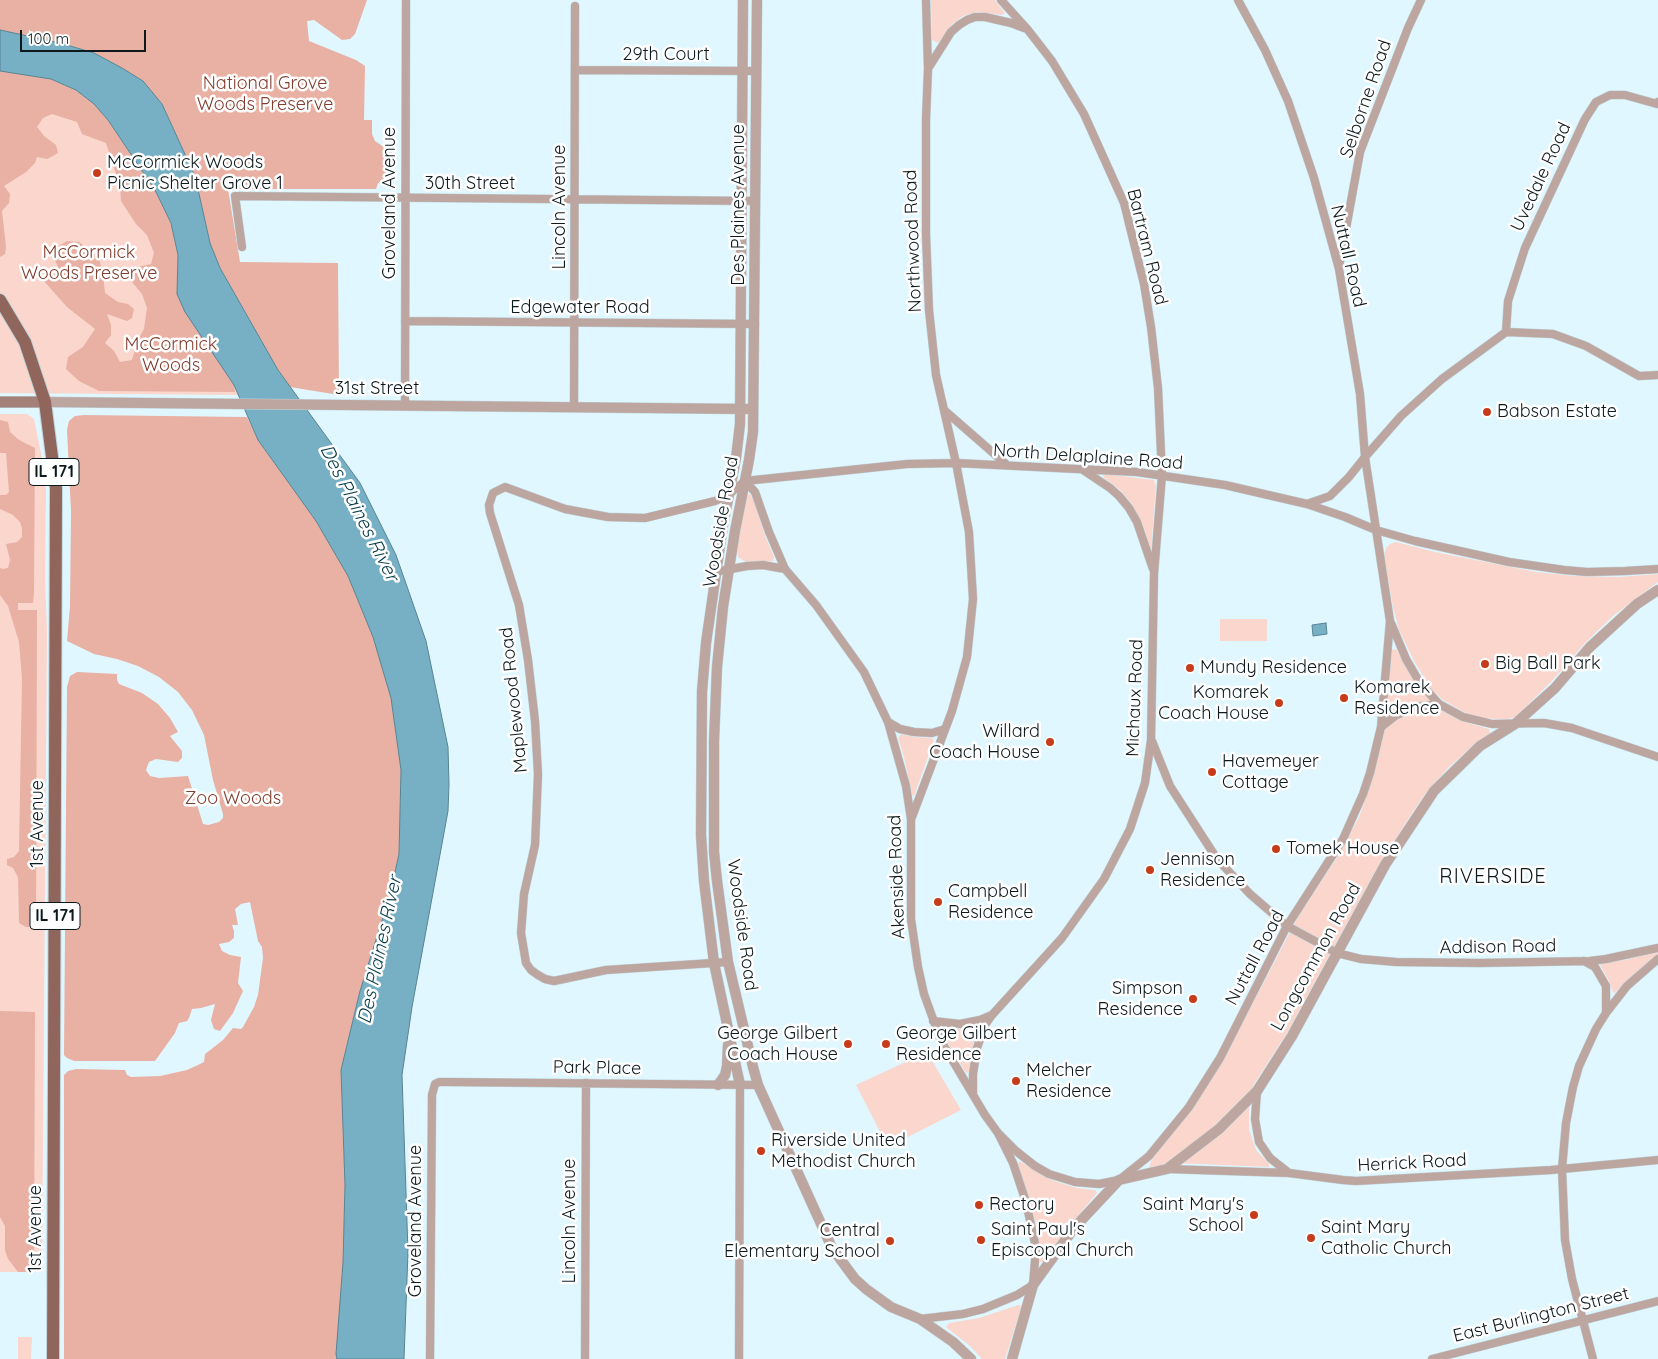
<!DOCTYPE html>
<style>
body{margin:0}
#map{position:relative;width:1658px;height:1359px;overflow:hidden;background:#e1f7ff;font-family:Quicksand,sans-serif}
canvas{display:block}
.scale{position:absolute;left:20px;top:30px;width:126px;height:22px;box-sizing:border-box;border:2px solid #0c1a1e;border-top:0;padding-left:6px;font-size:15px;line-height:18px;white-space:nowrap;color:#0c1a1e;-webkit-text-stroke:4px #fff;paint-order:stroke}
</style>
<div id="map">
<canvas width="1658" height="1359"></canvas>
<div class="scale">100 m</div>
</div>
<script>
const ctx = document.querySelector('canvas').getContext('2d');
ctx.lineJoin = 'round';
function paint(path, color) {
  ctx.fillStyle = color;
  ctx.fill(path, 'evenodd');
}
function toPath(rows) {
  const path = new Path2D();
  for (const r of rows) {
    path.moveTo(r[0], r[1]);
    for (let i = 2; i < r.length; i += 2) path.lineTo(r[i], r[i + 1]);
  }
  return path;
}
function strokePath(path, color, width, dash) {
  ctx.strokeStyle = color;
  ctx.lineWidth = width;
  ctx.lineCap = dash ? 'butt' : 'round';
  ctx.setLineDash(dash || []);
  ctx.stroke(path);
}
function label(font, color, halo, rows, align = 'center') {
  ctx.font = font + ' Quicksand,sans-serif';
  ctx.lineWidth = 5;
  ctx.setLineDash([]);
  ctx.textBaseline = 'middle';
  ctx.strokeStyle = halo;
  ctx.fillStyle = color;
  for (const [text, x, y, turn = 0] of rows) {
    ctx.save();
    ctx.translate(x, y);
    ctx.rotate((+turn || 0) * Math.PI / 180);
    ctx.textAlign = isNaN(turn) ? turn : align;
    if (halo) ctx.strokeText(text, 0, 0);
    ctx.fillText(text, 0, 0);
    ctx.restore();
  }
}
const green = toPath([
 [931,0,995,0,1005,13,1002,15,976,12,963,16,952,24,940,41,937,43,932,39],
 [0,71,51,79,94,104,239,395,0,393],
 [0,414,27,414,34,419,44,468,46,490,45,581,47,632,42,1272,0,1272],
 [1105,474,1154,480,1156,486,1151,550,1143,525,1132,504,1120,490,1104,478,1103,475],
 [750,494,753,498,765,536,774,557,773,561,746,562,738,557,737,551,745,505,747,495],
 [1396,542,1435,552,1536,572,1574,576,1619,577,1658,574,1658,582,1613,616,1587,641,1550,683,1515,717,1506,720,1484,718,1469,715,1443,700,1431,689,1414,661,1399,630,1393,607,1384,555,1386,548,1390,544],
 [1220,619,1267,619,1267,641,1220,641],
 [1396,649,1416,684,1437,707,1444,712,1465,722,1489,729,1490,734,1469,749,1447,769,1425,794,1414,810,1377,868,1287,1033,1254,1084,1251,1092,1249,1111,1249,1130,1256,1150,1269,1164,1269,1167,1176,1163,1149,1168,1151,1161,1198,1100,1224,1058,1299,915,1338,856,1359,817,1369,789,1384,734,1389,687,1391,653,1392,650],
 [901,734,914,737,931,738,934,740,914,796,912,795,904,757,898,738],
 [1658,952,1658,955,1640,969,1615,993,1613,992,1608,979,1600,965,1602,963,1625,960],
 [979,1024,981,1026,973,1044,969,1072,966,1073,950,1047,942,1030,945,1028,963,1029],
 [927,1052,961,1110,888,1147,856,1085],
 [1019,1161,1054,1181,1077,1188,1095,1190,1097,1193,1065,1231,1042,1263,1040,1261,1037,1228,1018,1164],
 [1018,1305,1020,1305,1021,1308,1005,1359,982,1359,970,1346,946,1327,949,1323,979,1318],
 [18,1337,32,1337,31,1359,18,1359]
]);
const forest = toPath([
 [0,0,367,0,355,34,350,39,342,40,314,20,307,21,309,41,356,60,365,66,364,120,372,120,372,134,375,141,385,148,392,150,394,184,378,183,376,189,228,189,240,262,338,263,339,395,290,387,278,370,220,268,210,243,195,176,162,104,143,81,122,68,94,53,60,43,0,30],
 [0,71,51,79,76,90,94,104,108,120,155,190,171,223,178,255,177,294,185,312,234,385,235,392,99,391,79,381,66,369,68,357,83,347,95,329,67,307,43,280,55,274,58,267,53,256,57,247,67,241,79,242,99,258,103,275,105,293,118,302,128,304,134,309,132,318,127,321,107,314,111,325,111,335,105,343,114,351,120,362,132,360,138,340,144,329,147,308,142,294,132,282,130,275,137,267,151,264,154,253,147,235,136,224,121,201,120,186,106,143,82,134,77,122,52,114,43,118,37,127,44,136,56,145,58,153,47,159,37,157,35,163,26,172,4,186,10,194,9,203,2,211,6,247,5,254,0,257],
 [84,415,247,417,258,440,316,521,348,576,373,637,391,698,401,770,399,854,390,895,360,991,341,1070,345,1185,343,1263,337,1359,64,1359,64,1075,68,1071,76,1069,125,1070,127,1075,131,1077,160,1076,187,1070,198,1065,204,1062,205,1054,223,1040,233,1028,241,1029,243,1027,254,1007,258,995,263,958,262,947,258,941,250,902,241,904,235,909,238,925,232,925,234,931,234,938,229,942,219,944,222,951,230,955,241,957,238,983,243,991,233,1013,220,1031,214,1029,211,1020,215,1004,201,1008,192,1009,189,1018,187,1021,179,1023,175,1033,155,1061,74,1061,67,1058,64,1055,67,687,70,676,77,672,117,674,117,680,119,684,142,693,158,704,170,718,178,732,170,736,182,751,182,758,178,762,156,759,149,762,146,770,150,776,159,778,188,776,203,824,208,825,219,822,223,818,223,814,213,780,204,735,192,710,178,692,159,677,138,666,117,659,94,654,67,641,70,606,71,511,67,430,69,421,75,416],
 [0,420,8,422,10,432,19,440,35,448,34,593,33,603,18,603,18,610,37,610,36,927,26,927,19,923,18,877,13,868,7,865,7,859,14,857,19,851,22,678,19,642,8,606,0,595,0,568,3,569,8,568,10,560,6,544,17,542,22,537,22,528,20,522,13,515,0,509,0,495,6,495,9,492,6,453,0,453],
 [0,1011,35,1012,34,1272,18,1272,8,1259,5,1250,5,1226,0,1217]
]);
const water = toPath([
 [0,30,60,43,94,53,122,68,143,81,162,104,195,176,210,243,220,268,278,370,360,483,396,555,426,641,448,747,449,784,448,811,412,1007,402,1075,408,1252,404,1359,337,1359,336,1354,343,1263,345,1185,341,1070,360,991,390,895,399,854,401,770,391,698,373,637,348,576,316,521,258,440,234,385,185,312,177,294,178,255,171,223,155,190,108,120,94,104,76,90,51,79,0,71,0,30],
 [1326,623,1327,634,1313,636,1312,625,1326,623]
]);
const minor = toPath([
 [929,67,951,32,959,25,967,20,975,17,985,17,1011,23,1024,28],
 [575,70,756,71],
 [242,247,235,196,755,201],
 [1339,267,1360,152,1408,28,1421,0],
 [405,321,755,324],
 [1506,332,1508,301,1525,248,1585,119,1596,102,1610,95,1625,95,1657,104,1658,102],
 [405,406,406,0],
 [574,407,575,6],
 [944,410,1007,465],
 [1083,470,1110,488,1119,496,1129,508,1137,522,1153,569],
 [745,481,755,492,769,532,785,569,816,605,864,672,888,722,906,786,911,819,911,919,918,967,924,994,941,1041,985,1115,998,1133,1013,1163,1026,1202,1036,1248,1033,1285,1017,1295,983,1309,963,1314,920,1319],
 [745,481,907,464,956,463,1137,472,1225,485,1307,504,1345,517,1376,530,1415,541,1509,562,1564,570,1587,572,1625,571,1658,569],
 [1307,504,1330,496,1349,477,1365,457,1401,416,1442,379,1506,332,1553,334,1586,346,1639,376,1658,375],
 [715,572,747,566,763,565,785,569],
 [1391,623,1406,659,1420,683,1439,704,1463,717,1492,724,1544,723,1572,728,1658,757],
 [888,722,900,729,914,732,932,733,945,729],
 [1381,727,1395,716,1414,707,1439,704],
 [1152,741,1170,786,1217,859,1250,894,1287,926,1337,953,1361,959,1396,962,1479,963,1590,961,1606,959,1658,948],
 [912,817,952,711,967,657,973,599,969,532,956,463,936,375,929,310,926,235,926,119,928,69,926,0],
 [1584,961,1595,967,1606,986,1606,1012],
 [728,962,606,970,554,981,545,979,538,975,531,970,526,963,521,933,524,894,535,845,536,823,538,774,535,721,528,660,519,605,490,513,489,505,493,493,505,487,565,509,608,517,645,518,715,501,728,495,745,481],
 [933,1021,960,1024,980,1020,992,1015,1062,938,1104,879,1130,829,1145,783,1151,740,1154,574,1162,475,1158,388,1151,327,1144,284,1124,203,1084,114,1052,61,1028,30,1001,0],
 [1257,1091,1255,1119,1259,1142,1270,1158,1289,1173],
 [973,1094,973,1074,977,1048,985,1025,992,1015],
 [998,1133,1016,1151,1035,1166,1049,1174,1075,1182,1099,1184,1119,1180,1149,1156,1189,1107,1220,1058,1287,926,1343,839,1363,794,1370,773,1381,727,1390,621,1365,457,1360,394,1339,269,1314,178,1288,101,1265,50,1238,0],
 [1167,1169,1289,1173,1343,1180,1356,1181,1551,1170,1658,1160],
 [430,1359,432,1095,435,1084,439,1082,447,1082,758,1085],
 [585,1359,586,1083],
 [739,1359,740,1085],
 [1432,1359,1658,1301],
 [1593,1359,1572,1279,1565,1240,1562,1169,1566,1123,1573,1087,1579,1066,1596,1029,1606,1013,1627,986,1658,959]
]);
const tertiary = toPath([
 [757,0,753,432,749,460,735,531,723,607,717,667,714,741,714,852,717,881,728,962,753,1067,758,1085,832,1248,855,1279,866,1289,891,1307,920,1319,953,1342,971,1359],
 [45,402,747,409],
 [718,1085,725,1075,727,1066,728,1045],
 [740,1085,714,963,704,881,701,835,702,692,706,643,723,525,736,458,740,424,743,0],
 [1012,1359,1033,1285,1074,1228,1119,1180,1167,1169,1219,1129,1257,1091,1292,1036,1385,865,1434,791,1480,746,1515,724,1555,688,1590,647,1637,604,1658,590]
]);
const secondary = toPath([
 [0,402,45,402]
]);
const primary = toPath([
 [0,300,25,342,45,402,56,488,53,1359]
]);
const markers = [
 [97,173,5,"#c63c1a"],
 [1487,412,5,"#c63c1a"],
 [1485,664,5,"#c63c1a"],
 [1190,668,5,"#c63c1a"],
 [1344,698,5,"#c63c1a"],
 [1279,703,5,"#c63c1a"],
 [1050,742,5,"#c63c1a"],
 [1212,772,5,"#c63c1a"],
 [1276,849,5,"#c63c1a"],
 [1150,870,5,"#c63c1a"],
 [938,902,5,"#c63c1a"],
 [1193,999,5,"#c63c1a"],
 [848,1044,5,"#c63c1a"],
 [886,1044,5,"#c63c1a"],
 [1016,1081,5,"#c63c1a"],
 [761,1151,5,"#c63c1a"],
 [979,1205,5,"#c63c1a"],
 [1254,1215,5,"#c63c1a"],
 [1311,1238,5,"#c63c1a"],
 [981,1240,5,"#c63c1a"],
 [890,1241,5,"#c63c1a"]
];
const shields = [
 [54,472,50],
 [55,916,50]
];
const shieldNames = [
 ["IL 171",54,472],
 ["IL 171",55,916]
];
const streetNames = [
 ["29th Court",666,55],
 ["Selborne Road",1366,99,-71],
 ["Uvedale Road",1541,177,-65],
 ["30th Street",470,184],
 ["Groveland Avenue",390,203,-90],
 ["Des Plaines Avenue",739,205,-90],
 ["Lincoln Avenue",560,207,-90],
 ["Northwood Road",913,241,-92],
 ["Bartram Road",1147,247,76],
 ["Nuttall Road",1348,256,77],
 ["Edgewater Road",580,308],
 ["31st Street",377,389],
 ["North Delaplaine Road",1088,457,4],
 ["Woodside Road",721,522,-80],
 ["Michaux Road",1135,698,-88],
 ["Maplewood Road",514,700,-96],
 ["1st Avenue",38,824,-90],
 ["Akenside Road",897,877,-92],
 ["Woodside Road",742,925,82],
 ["Addison Road",1498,947,-1],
 ["Longcommon Road",1316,957,-61],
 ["Nuttall Road",1255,958,-62],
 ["Park Place",597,1068,1],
 ["Herrick Road",1412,1163,-3],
 ["Groveland Avenue",416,1221,-90],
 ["Lincoln Avenue",570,1221,-90],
 ["1st Avenue",36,1229,-90],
 ["East Burlington Street",1541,1315,-14]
];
const parkNames = [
 ["National Grove",265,84],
 ["Woods Preserve",265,105],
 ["McCormick",89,253],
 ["Woods Preserve",89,274],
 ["McCormick",171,345],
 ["Woods",171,366],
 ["Zoo Woods",233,799]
];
const poiNames = [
 ["McCormick Woods",107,163],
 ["Picnic Shelter Grove 1",107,184],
 ["Babson Estate",1497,412],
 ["Big Ball Park",1495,664],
 ["Mundy Residence",1200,668],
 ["Komarek",1354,688],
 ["Residence",1354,709],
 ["Komarek",1269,693,"right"],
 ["Coach House",1269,714,"right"],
 ["Willard",1040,732,"right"],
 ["Coach House",1040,753,"right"],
 ["Havemeyer",1222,762],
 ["Cottage",1222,783],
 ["Tomek House",1286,849],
 ["Jennison",1160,860],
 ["Residence",1160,881],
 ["Campbell",948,892],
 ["Residence",948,913],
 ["Simpson",1183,989,"right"],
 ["Residence",1183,1010,"right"],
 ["George Gilbert",838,1034,"right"],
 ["Coach House",838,1055,"right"],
 ["George Gilbert",896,1034],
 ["Residence",896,1055],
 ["Melcher",1026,1071],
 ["Residence",1026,1092],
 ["Riverside United",771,1141],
 ["Methodist Church",771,1162],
 ["Rectory",989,1205],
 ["Saint Mary's",1244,1205,"right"],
 ["School",1244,1226,"right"],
 ["Saint Mary",1321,1228],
 ["Catholic Church",1321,1249],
 ["Saint Paul's",991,1230],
 ["Episcopal Church",991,1251],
 ["Central",880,1231,"right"],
 ["Elementary School",880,1252,"right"]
];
const waterNames = [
 ["Des Plaines River",359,513,63],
 ["Des Plaines River",380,950,-78]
];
const quarterNames = [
 ["RIVERSIDE",1493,877]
];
paint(green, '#fad6cd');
paint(forest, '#e8b1a3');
paint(water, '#77b0c5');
strokePath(water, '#578393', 1);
strokePath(minor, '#bfd4db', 9);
strokePath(tertiary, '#bfd4db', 11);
strokePath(secondary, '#bfd4db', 12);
strokePath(primary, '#bfd4db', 14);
strokePath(minor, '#bea6a0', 8);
strokePath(tertiary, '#bea6a0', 10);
strokePath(secondary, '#a48178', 11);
strokePath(primary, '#90665c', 12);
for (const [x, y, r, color] of markers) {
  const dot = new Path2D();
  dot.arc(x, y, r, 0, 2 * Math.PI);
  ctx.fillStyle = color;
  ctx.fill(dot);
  strokePath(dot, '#fff', 2);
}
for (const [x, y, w] of shields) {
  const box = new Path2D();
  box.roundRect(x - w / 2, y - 13.5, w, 27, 4);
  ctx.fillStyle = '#fff';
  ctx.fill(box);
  strokePath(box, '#0c1a1e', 1);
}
label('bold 16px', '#0c1a1e', null, shieldNames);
label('18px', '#0c1a1e', '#fff', streetNames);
label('18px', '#813e2e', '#fff', parkNames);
label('18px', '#0c1a1e', '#fff', poiNames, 'left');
label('italic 19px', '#063b4b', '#fff', waterNames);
ctx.letterSpacing = '1px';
label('20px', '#0c1a1e', '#fff', quarterNames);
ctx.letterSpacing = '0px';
</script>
